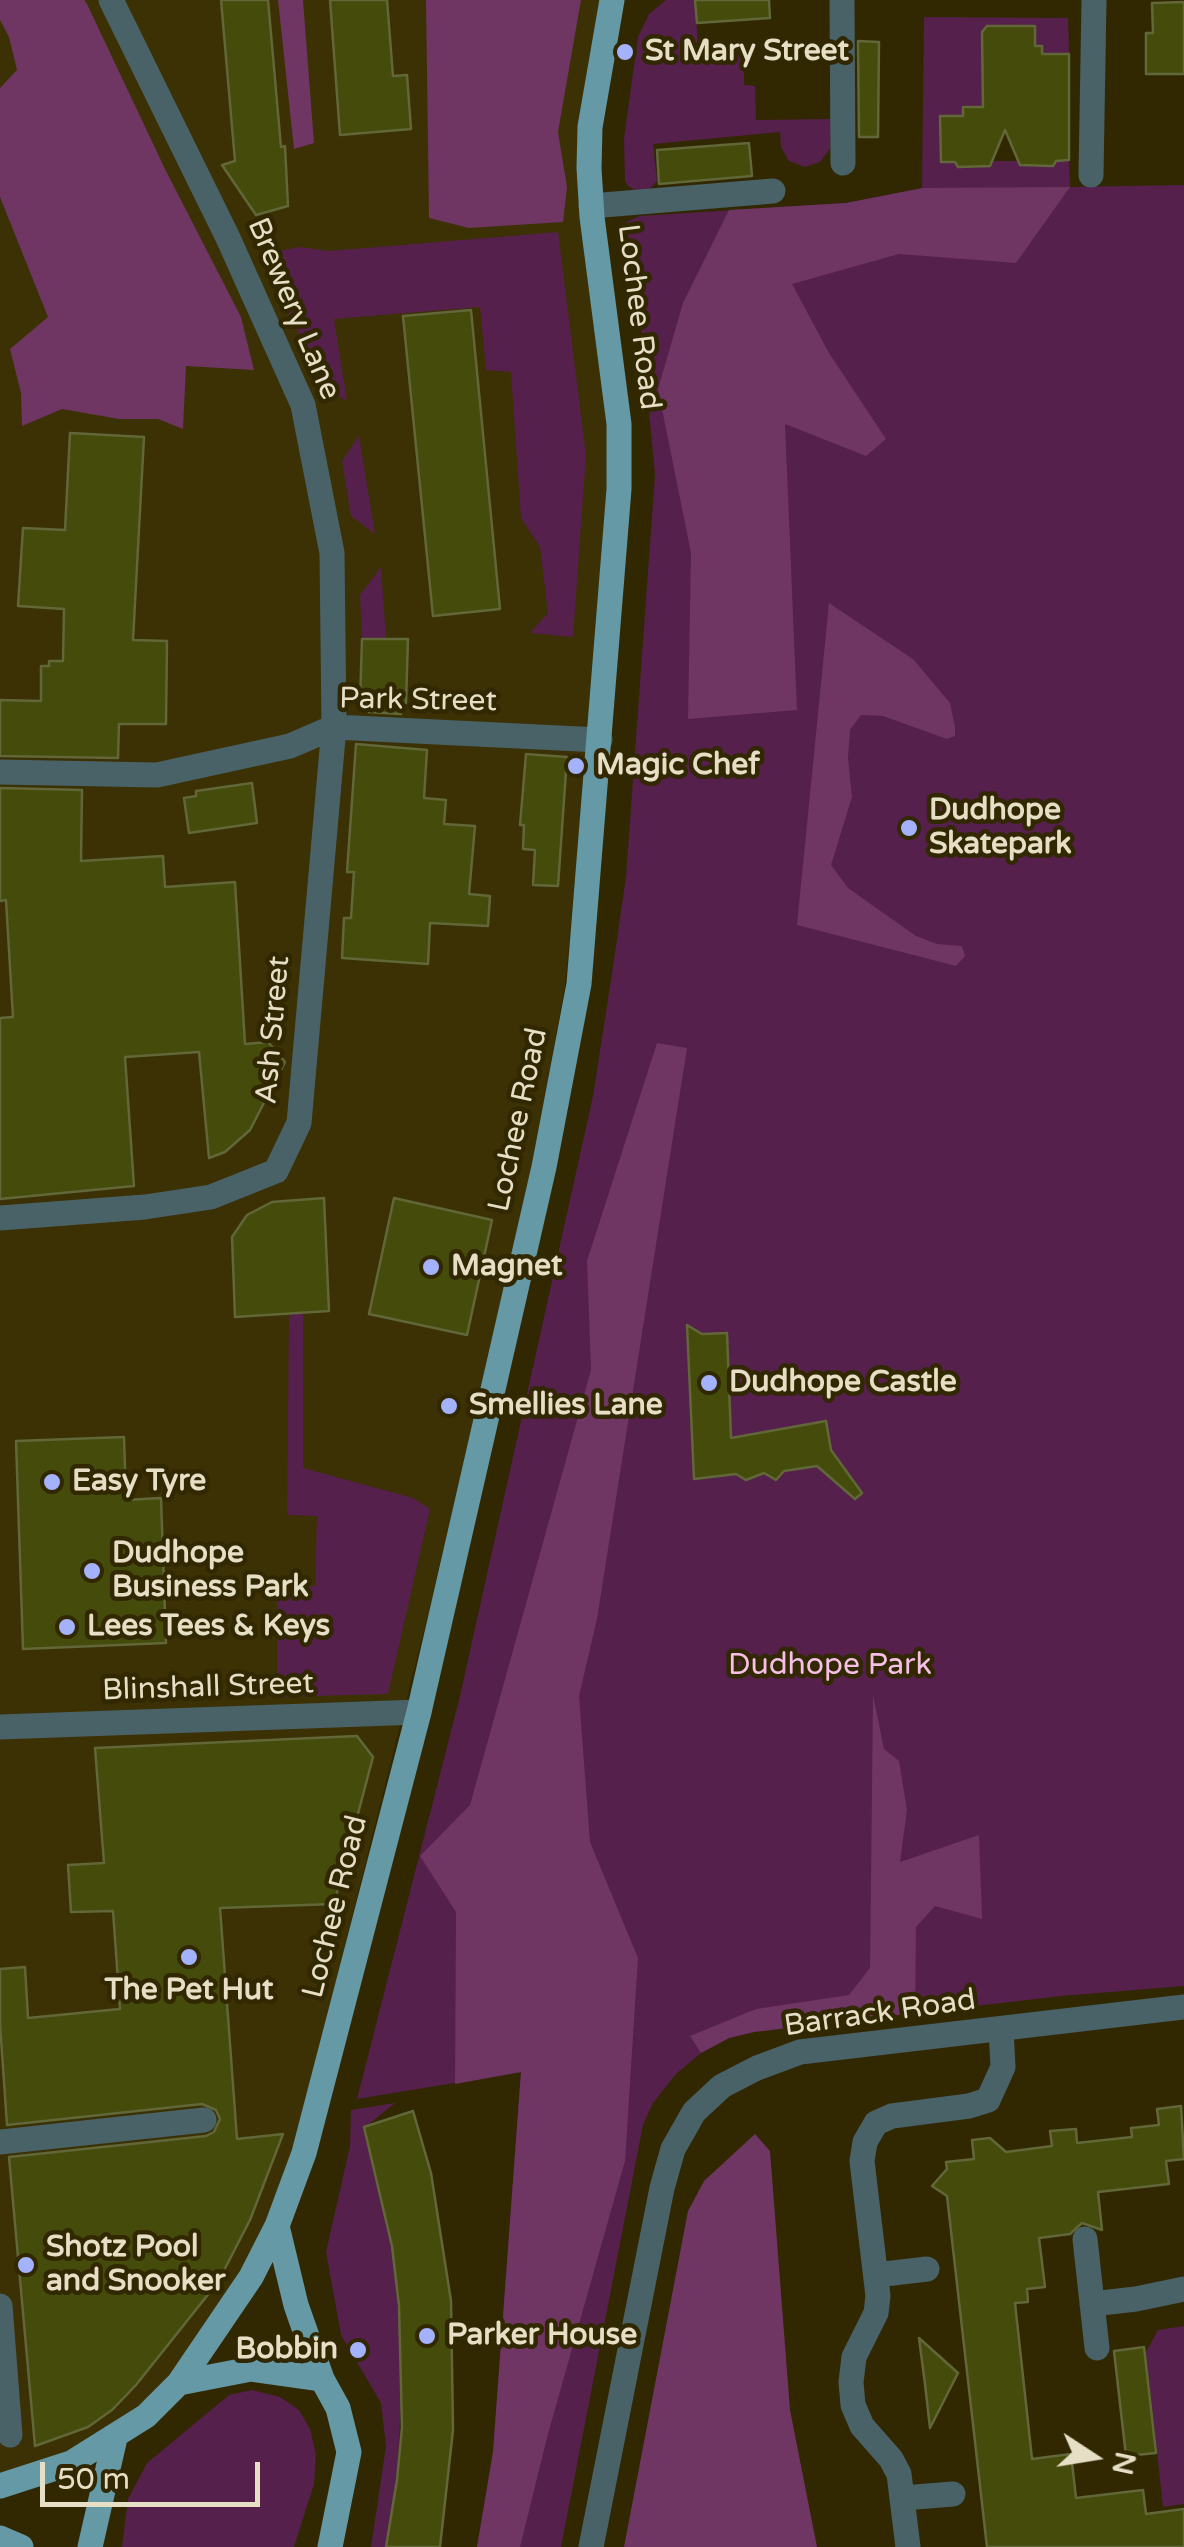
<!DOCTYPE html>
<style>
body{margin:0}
#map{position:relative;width:1184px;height:2547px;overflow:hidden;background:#312802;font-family:"Varela Round",sans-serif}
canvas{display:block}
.north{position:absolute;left:1044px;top:2407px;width:100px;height:100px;-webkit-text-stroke:8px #312802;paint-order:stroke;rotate:102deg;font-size:28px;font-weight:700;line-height:40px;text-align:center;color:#e6dfc6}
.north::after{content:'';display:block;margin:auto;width:35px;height:45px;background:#e6dfc6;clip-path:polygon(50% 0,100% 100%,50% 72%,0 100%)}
.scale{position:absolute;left:40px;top:2462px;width:220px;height:45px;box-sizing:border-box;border:5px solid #e6dfc6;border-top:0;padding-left:12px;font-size:30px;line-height:35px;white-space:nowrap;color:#e6dfc6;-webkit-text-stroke:8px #312802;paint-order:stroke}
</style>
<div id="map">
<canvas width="1184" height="2547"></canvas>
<div class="north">N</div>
<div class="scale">50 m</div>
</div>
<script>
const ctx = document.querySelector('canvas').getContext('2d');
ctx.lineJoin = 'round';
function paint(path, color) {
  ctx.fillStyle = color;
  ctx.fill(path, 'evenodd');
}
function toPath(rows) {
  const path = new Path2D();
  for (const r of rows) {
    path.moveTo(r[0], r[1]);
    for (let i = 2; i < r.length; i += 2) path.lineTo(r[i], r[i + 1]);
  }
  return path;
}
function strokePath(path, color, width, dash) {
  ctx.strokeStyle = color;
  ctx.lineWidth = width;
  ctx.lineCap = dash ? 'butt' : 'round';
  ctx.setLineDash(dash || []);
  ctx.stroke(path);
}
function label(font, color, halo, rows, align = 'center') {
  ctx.font = font + ' "Varela Round",sans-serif';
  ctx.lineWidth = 9;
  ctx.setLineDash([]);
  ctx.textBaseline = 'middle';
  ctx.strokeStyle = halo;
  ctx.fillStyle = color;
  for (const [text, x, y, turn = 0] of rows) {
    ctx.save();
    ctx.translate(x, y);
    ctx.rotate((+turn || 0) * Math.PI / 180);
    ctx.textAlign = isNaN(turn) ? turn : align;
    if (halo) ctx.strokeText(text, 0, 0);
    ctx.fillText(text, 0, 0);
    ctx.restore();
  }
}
const built = toPath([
 [0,0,601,0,588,62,580,128,607,432,606,494,573,901,565,986,552,1056,529,1182,428,1614,345,1944,308,2122,277,2226,146,2416,0,2486]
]);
const green = toPath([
 [666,0,695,0,698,46,744,45,744,85,755,86,756,120,831,119,830,149,820,162,805,167,789,161,781,147,780,132,653,144,657,181,649,190,638,192,628,186,625,181,624,138,638,37,649,14],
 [924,17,1068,18,1069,54,1042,54,1035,46,1035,26,987,26,987,64,982,67,982,75,987,78,1068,84,1069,115,940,117,941,162,978,161,981,166,990,166,992,161,1019,161,1021,166,1030,166,1033,161,1069,160,1070,187,1184,185,1184,1986,1061,1996,754,2032,729,2038,701,2053,676,2074,653,2103,643,2125,561,2547,477,2547,493,2452,521,2072,357,2099,460,1696,593,1096,611,980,626,877,655,475,639,305,626,222,640,216,846,203,922,188],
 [558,232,586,455,573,637,530,633,548,613,540,547,521,518,511,372,486,370,480,307,334,319,347,401,324,388,262,254,300,247,329,251],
 [359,436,375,534,351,516,342,461],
 [381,567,386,639,362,639,360,595],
 [303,1312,303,1468,413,1498,430,1509,388,1694,277,1697,277,1586,315,1586,317,1516,287,1515,289,1313],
 [395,2103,364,2128,392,2246,403,2366,397,2480,386,2547,371,2547,386,2446,381,2403,341,2335,326,2252,350,2146,351,2110],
 [1184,2326,1184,2504,1163,2507,1146,2352,1158,2330],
 [252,2390,280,2397,299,2410,310,2429,316,2454,314,2484,294,2547,122,2547,128,2499,147,2463,229,2395]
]);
const forest = toPath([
 [0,0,84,0,87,4,165,169,241,317,254,370,186,366,183,429,158,419,119,419,62,409,22,426,21,393,10,349,48,317,0,197,0,88,17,70,9,37,0,20],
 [278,0,303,0,314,143,294,149],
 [426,0,581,0,558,132,567,187,563,222,469,228,429,218],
 [1070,187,1016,263,899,254,792,284,829,353,886,439,866,456,785,424,797,710,688,719,691,553,658,389,683,303,729,210,846,203,923,188],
 [829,603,913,659,950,703,955,727,955,736,947,739,883,716,861,715,850,730,848,758,852,797,831,865,848,888,916,936,937,944,962,946,965,956,956,966,797,925],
 [657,1043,687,1048,597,1619,579,1696,590,1842,638,1958,625,2161,548,2434,520,2547,477,2547,493,2452,521,2072,455,2084,456,1912,420,1856,470,1805,591,1370,587,1261],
 [873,1695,884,1749,899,1761,907,1810,900,1862,979,1835,982,1919,935,1906,916,1927,915,2013,754,2032,729,2038,701,2053,690,2036,756,2009,849,1995,870,1968],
 [755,2134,770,2151,790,2410,817,2547,624,2547,688,2211,704,2181]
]);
const building = toPath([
 [221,0,268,0,281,147,285,146,288,206,256,215,222,165,235,161,221,0],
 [330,0,387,0,393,76,407,75,411,129,340,135,330,0],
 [695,0,769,0,770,18,697,23,695,0],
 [1184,2,1184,74,1146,74,1146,33,1153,33,1152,3,1184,2],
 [987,26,1035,26,1035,46,1042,46,1042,54,1069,54,1069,160,1056,161,1053,166,1020,165,1005,130,990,166,958,167,955,162,941,162,940,116,963,116,963,107,983,107,982,32,987,26],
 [858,41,879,42,878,137,859,137,858,41],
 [749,143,752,176,659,184,657,150,749,143],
 [471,310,500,609,433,616,403,316,471,310],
 [70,433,144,437,133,640,167,641,166,724,119,724,118,758,0,756,0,700,41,701,41,666,49,666,49,661,63,661,64,609,18,606,23,528,65,530,70,433],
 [362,639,408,639,406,703,401,703,401,714,369,712,360,703,362,639],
 [356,744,427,750,424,798,446,800,444,824,475,826,469,894,490,896,488,926,430,923,428,964,342,958,344,918,351,918,354,872,347,872,356,744],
 [526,754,567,757,558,886,533,885,535,850,523,849,524,825,520,825,526,754],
 [252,783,257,823,189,833,184,798,196,796,196,791,252,783],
 [0,788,82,790,81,861,163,856,165,887,235,882,245,1044,268,1042,285,1062,250,1130,225,1152,209,1158,199,1052,125,1057,134,1186,0,1199,0,1018,13,1017,6,900,0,901,0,788],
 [324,1198,329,1311,235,1317,232,1237,247,1215,272,1202,324,1198],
 [394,1198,492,1220,467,1335,369,1314,394,1198],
 [687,1325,702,1334,727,1333,731,1438,826,1421,831,1450,862,1493,855,1499,817,1466,784,1471,776,1480,764,1473,746,1480,736,1474,694,1479,687,1325],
 [124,1437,126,1500,161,1498,166,1643,23,1649,16,1441,124,1437],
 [357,1736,373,1757,334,1904,220,1908,237,2139,283,2134,250,2220,218,2282,136,2385,112,2410,88,2427,35,2446,9,2157,206,2136,214,2132,220,2119,216,2110,202,2104,7,2125,0,2024,0,1969,25,1967,28,2018,120,2009,113,1911,71,1912,68,1865,104,1863,95,1748,357,1736],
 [1181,2106,1184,2159,1166,2161,1169,2184,1098,2192,1102,2230,1082,2223,1070,2234,1039,2238,1045,2287,1027,2289,1028,2302,1015,2303,1032,2459,1071,2454,1076,2498,1143,2490,1146,2514,1184,2509,1184,2547,987,2547,947,2196,932,2186,947,2169,946,2162,974,2159,972,2140,990,2138,1006,2152,1052,2146,1050,2131,1076,2129,1077,2143,1132,2137,1131,2128,1159,2125,1157,2109,1181,2106],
 [413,2111,431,2173,451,2301,453,2430,440,2547,386,2547,397,2480,402,2427,399,2306,392,2246,364,2127,413,2111],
 [919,2338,958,2373,930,2428,925,2384,919,2338],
 [1144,2347,1156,2453,1126,2456,1114,2351,1144,2347]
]);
const minor = toPath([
 [842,0,843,163],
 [1091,175,1094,0],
 [591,206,773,191],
 [0,772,157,775,290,746,334,727,600,740],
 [0,1218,145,1207,211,1197,276,1171,299,1123,334,727,332,553,303,405,228,238,111,0],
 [0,1727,419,1712],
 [0,2142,204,2120],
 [1085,2239,1097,2348],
 [876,2275,927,2269],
 [1092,2304,1136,2299,1184,2289],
 [0,2306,10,2435],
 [903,2498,953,2494],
 [591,2547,662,2188,673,2149,694,2112,722,2086,757,2068,800,2052,1184,2007],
 [908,2547,899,2474,891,2459,862,2426,853,2405,851,2382,854,2357,876,2313,878,2296,862,2161,865,2142,876,2123,892,2116,969,2106,988,2100,1003,2067,1001,2029]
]);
const major = toPath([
 [277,2226,296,2305,322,2379,338,2408,349,2452,330,2547],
 [179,2383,251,2369,322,2379],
 [0,2486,71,2463,146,2416,179,2383,251,2277,277,2226,304,2153,419,1712,544,1167,579,984,619,489,619,424,592,217,589,168,590,127,612,0],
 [0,2538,21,2547],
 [90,2547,115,2438]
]);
const markers = [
 [625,52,10,"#a4b2fc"],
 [576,766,10,"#a4b2fc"],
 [909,828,10,"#a4b2fc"],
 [431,1267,10,"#a4b2fc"],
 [709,1383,10,"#a4b2fc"],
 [449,1406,10,"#a4b2fc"],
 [52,1482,10,"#a4b2fc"],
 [92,1571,10,"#a4b2fc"],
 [67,1627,10,"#a4b2fc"],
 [189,1957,10,"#a4b2fc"],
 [26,2265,10,"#a4b2fc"],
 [427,2336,10,"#a4b2fc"],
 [358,2350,10,"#a4b2fc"]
];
const poiNames = [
 ["St Mary Street",645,52],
 ["Magic Chef",596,766],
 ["Dudhope",929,811],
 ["Skatepark",929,845],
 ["Magnet",451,1267],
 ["Dudhope Castle",729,1383],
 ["Smellies Lane",469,1406],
 ["Easy Tyre",72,1482],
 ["Dudhope",112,1554],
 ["Business Park",112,1588],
 ["Lees Tees & Keys",87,1627],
 ["The Pet Hut",189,1991,"center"],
 ["Shotz Pool",46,2248],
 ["and Snooker",46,2282],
 ["Parker House",447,2336],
 ["Bobbin",338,2350,"right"]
];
const streetNames = [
 ["Brewery Lane",293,309,67],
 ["Lochee Road",638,317,83],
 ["Park Street",418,701,1],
 ["Ash Street",274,1030,-85],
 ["Lochee Road",519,1120,-78],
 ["Blinshall Street",208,1688,-2],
 ["Lochee Road",336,1907,-76],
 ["Barrack Road",880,2014,-8]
];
const parkNames = [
 ["Dudhope Park",830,1666]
];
paint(built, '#3b3104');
paint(green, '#55204b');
paint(forest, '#6f3563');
paint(building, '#444b0b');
strokePath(building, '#616738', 2.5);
strokePath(minor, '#496268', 25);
strokePath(major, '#6599a6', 25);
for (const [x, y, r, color] of markers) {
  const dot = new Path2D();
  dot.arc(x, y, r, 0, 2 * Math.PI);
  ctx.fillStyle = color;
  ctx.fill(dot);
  strokePath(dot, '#312802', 4);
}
label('bold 30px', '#e6dfc6', '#312802', poiNames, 'left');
label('30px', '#e6dfc6', '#312802', streetNames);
label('30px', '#f5bfe7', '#312802', parkNames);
</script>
